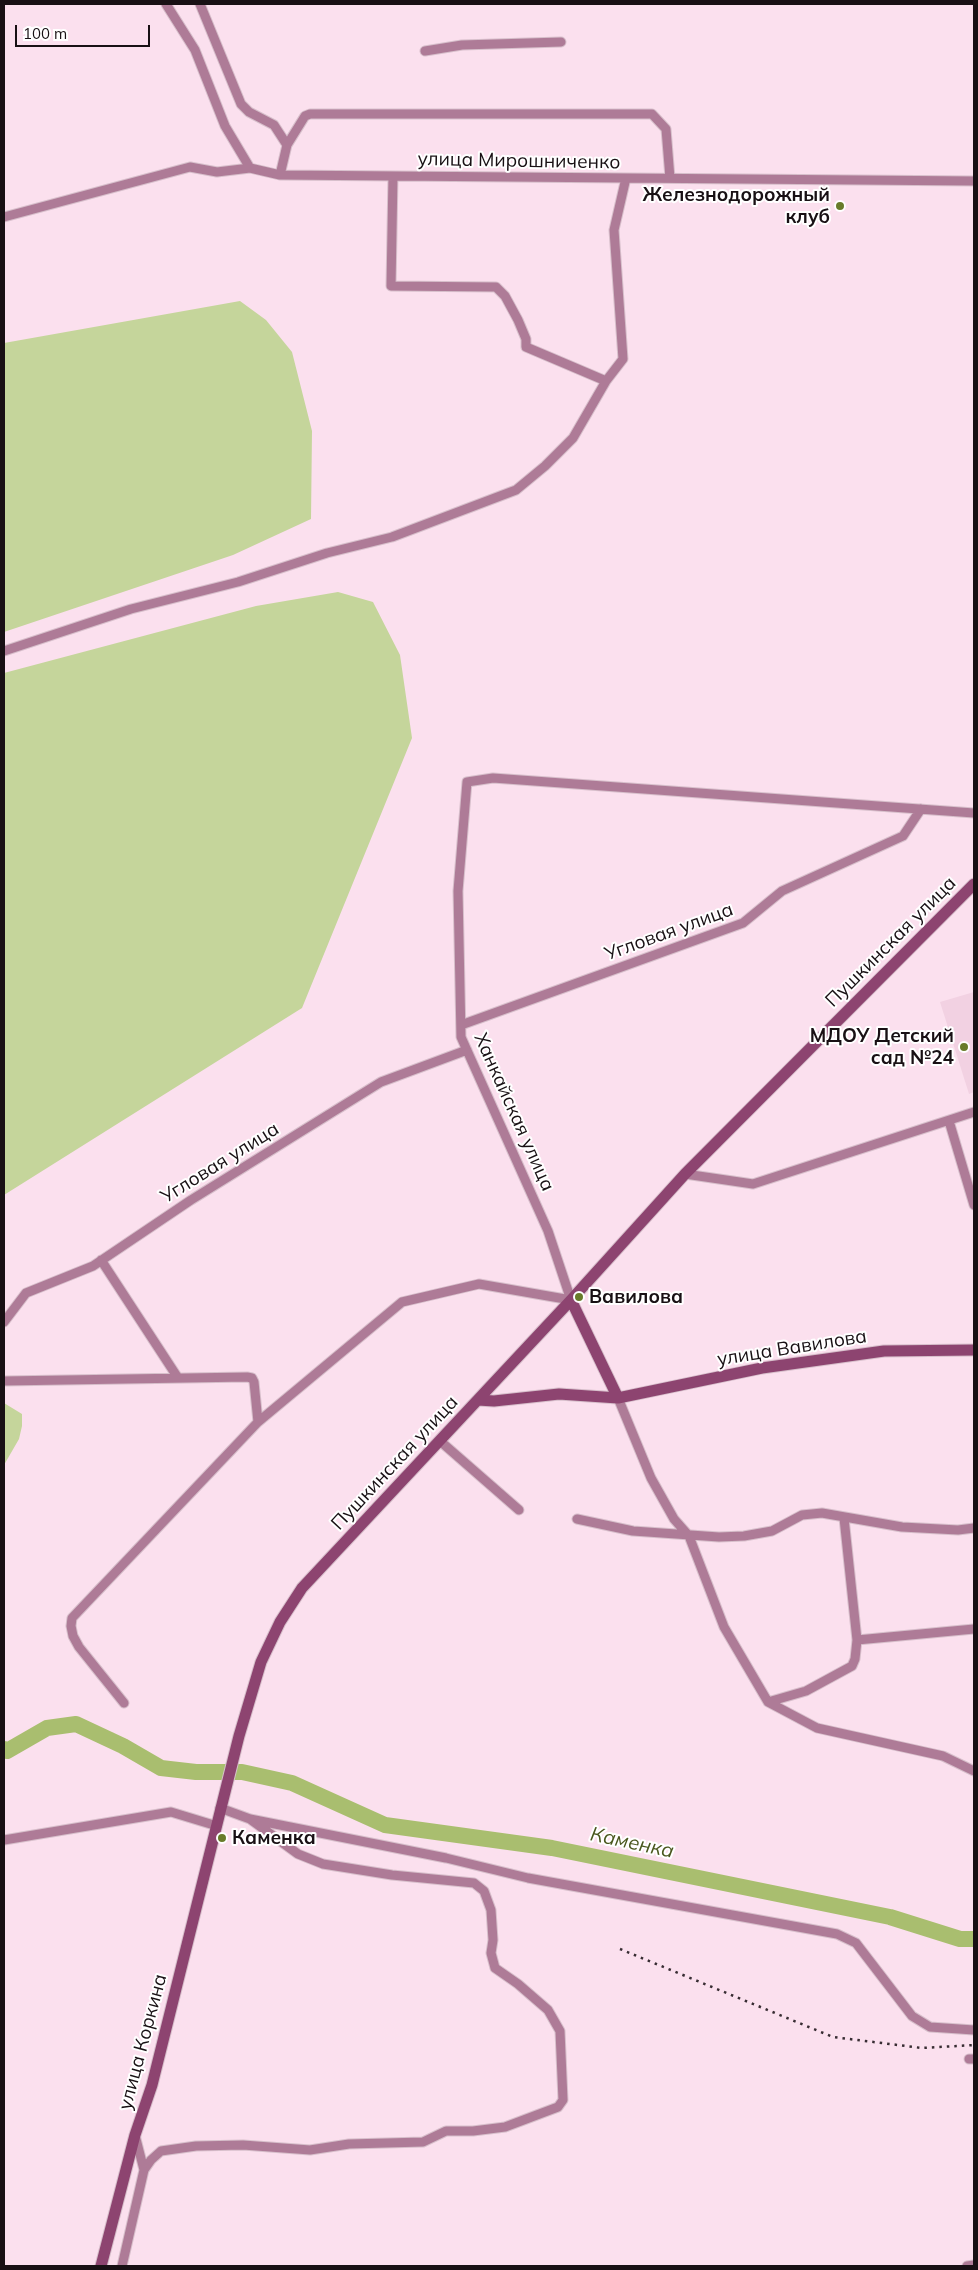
<!DOCTYPE html>
<meta charset="utf-8">
<style>
body{margin:0}
#map{position:relative;width:978px;height:2270px;overflow:hidden;background:#fbe0ee;font-family:Mulish,sans-serif}
canvas{display:block}
.frame{position:absolute;inset:0;border:5px solid #181014;pointer-events:none}
.scale{position:absolute;left:15px;top:25px;width:135px;height:22px;box-sizing:border-box;border:2px solid #181014;border-top:0;padding-left:6px;font-size:15px;line-height:18px;white-space:nowrap;color:#181014;-webkit-text-stroke:4px #fff;paint-order:stroke}
</style>
<div id="map">
<canvas width="978" height="2270"></canvas>
<div class="frame"></div>
<div class="scale">100 m</div>
</div>
<script>
const ctx = document.querySelector('canvas').getContext('2d');
ctx.lineJoin = 'round';
function paint(path, color) {
  ctx.fillStyle = color;
  ctx.fill(path, 'evenodd');
}
function toPath(rows) {
  const path = new Path2D();
  for (const r of rows) {
    path.moveTo(r[0], r[1]);
    for (let i = 2; i < r.length; i += 2) path.lineTo(r[i], r[i + 1]);
  }
  return path;
}
function strokePath(path, color, width, dash) {
  ctx.strokeStyle = color;
  ctx.lineWidth = width;
  ctx.lineCap = dash ? 'butt' : 'round';
  ctx.setLineDash(dash || []);
  ctx.stroke(path);
}
function label(font, color, halo, rows, align = 'center') {
  ctx.font = font + ' Mulish,sans-serif';
  ctx.lineWidth = 4;
  ctx.setLineDash([]);
  ctx.textBaseline = 'middle';
  ctx.strokeStyle = halo;
  ctx.fillStyle = color;
  for (const [text, x, y, turn = 0] of rows) {
    ctx.save();
    ctx.translate(x, y);
    ctx.rotate((+turn || 0) * Math.PI / 180);
    ctx.textAlign = isNaN(turn) ? turn : align;
    if (halo) ctx.strokeText(text, 0, 0);
    ctx.fillText(text, 0, 0);
    ctx.restore();
  }
}
const built = toPath([
 [974,992,974,1092,969,1094,940,1002]
]);
const green = toPath([
 [240,301,266,320,292,352,312,431,311,519,233,555,4,632,4,343],
 [338,592,373,602,400,655,412,738,302,1008,4,1195,4,673,256,606],
 [4,1403,22,1414,22,1426,19,1439,4,1465]
]);
const river = toPath([
 [4,1749,7,1751,47,1728,76,1724,123,1746,161,1768,196,1772,242,1772,292,1783,385,1825,552,1848,890,1917,960,1939,974,1939]
]);
const street = toPath([
 [166,4,195,50,225,126,250,168,280,175,974,181],
 [200,4,241,104,249,112,274,125,287,145],
 [425,51,462,45,561,42],
 [280,175,287,145,305,116,310,114,652,114,666,129,670,178],
 [393,176,391,286,496,287,505,296,518,320,526,339,526,347,606,381],
 [4,217,190,167,217,172,250,168],
 [4,651,131,609,238,582,327,553,392,537,516,490,545,466,573,438,606,381,623,359,614,230,626,178],
 [461,1025,743,923,782,891,903,836,921,809],
 [949,1121,974,1205],
 [685,1174,753,1184,974,1112],
 [101,1260,178,1378],
 [4,1322,26,1293,93,1266,191,1200,381,1082,467,1050],
 [4,1381,247,1377,252,1378,254,1382,258,1422],
 [618,1398,651,1478,674,1519,689,1536,724,1627,768,1702,817,1728,943,1756,974,1771],
 [440,1441,519,1510],
 [577,1519,633,1531,719,1537,744,1536,772,1531,802,1515,822,1513,902,1527,958,1530,974,1528],
 [857,1640,974,1629],
 [768,1702,806,1691,852,1666,855,1659,857,1640,844,1518],
 [124,1703,79,1647,73,1636,71,1626,72,1618,258,1422,402,1302,479,1284,571,1300,548,1231,461,1037,458,891,467,782,493,778,974,813],
 [220,1808,250,1819,446,1858,528,1878,837,1934,856,1943,912,2016,930,2027,974,2030],
 [4,1840,171,1812,217,1826],
 [969,2059,974,2059],
 [144,2170,151,2160,161,2151,196,2146,243,2145,310,2150,349,2144,423,2142,446,2131,473,2131,505,2127,558,2107,563,2100,560,2031,548,2010,518,1984,495,1968,491,1953,493,1940,491,1910,484,1891,474,1883,392,1875,323,1864,298,1854,250,1819],
 [122,2266,144,2170,135,2135],
 [967,2266,974,2265]
]);
const secondary = toPath([
 [571,1300,618,1398],
 [478,1400,494,1401,559,1394,618,1398,762,1368,884,1351,974,1350],
 [101,2266,135,2135,152,2085,239,1736,261,1662,280,1622,302,1588,571,1300,685,1174,974,884]
]);
const rail = toPath([
 [620,1949,833,2037,922,2048,974,2045]
]);
const markers = [
 [840,206,5,"#687b2a"],
 [964,1047,5,"#687b2a"],
 [579,1297,5,"#687b2a"],
 [222,1838,5,"#687b2a"]
];
const streetNames = [
 ["улица Мирошниченко",519,161,1],
 ["Угловая улица",669,932,-20],
 ["Пушкинская улица",891,942,-45],
 ["Ханкайская улица",514,1112,66],
 ["Угловая улица",220,1163,-32],
 ["улица Вавилова",792,1348,-9],
 ["Пушкинская улица",395,1463,-47],
 ["улица Коркина",143,2042,-75]
];
const poiNames = [
 ["Железнодорожный",830,195],
 ["клуб",830,217],
 ["МДОУ Детский",954,1036],
 ["сад №24",954,1058],
 ["Вавилова",589,1297,"left"],
 ["Каменка",232,1838,"left"]
];
const waterNames = [
 ["Каменка",632,1843,12]
];
paint(built, '#f2d1e2');
paint(green, '#c5d59b');
strokePath(river, '#a9be6f', 16);
strokePath(street, '#d7bfcb', 11);
strokePath(secondary, '#d7bfcb', 13);
strokePath(street, '#ae7b97', 9);
strokePath(secondary, '#8d4470', 11);
strokePath(rail, '#372c32', 2.5, [2.5, 5]);
for (const [x, y, r, color] of markers) {
  const dot = new Path2D();
  dot.arc(x, y, r, 0, 2 * Math.PI);
  ctx.fillStyle = color;
  ctx.fill(dot);
  strokePath(dot, '#fff', 2);
}
label('19px', '#181014', '#fff', streetNames);
label('bold 19px', '#181014', '#fff', poiNames, 'right');
label('italic 20px', '#49561d', '#fff', waterNames);
</script>
